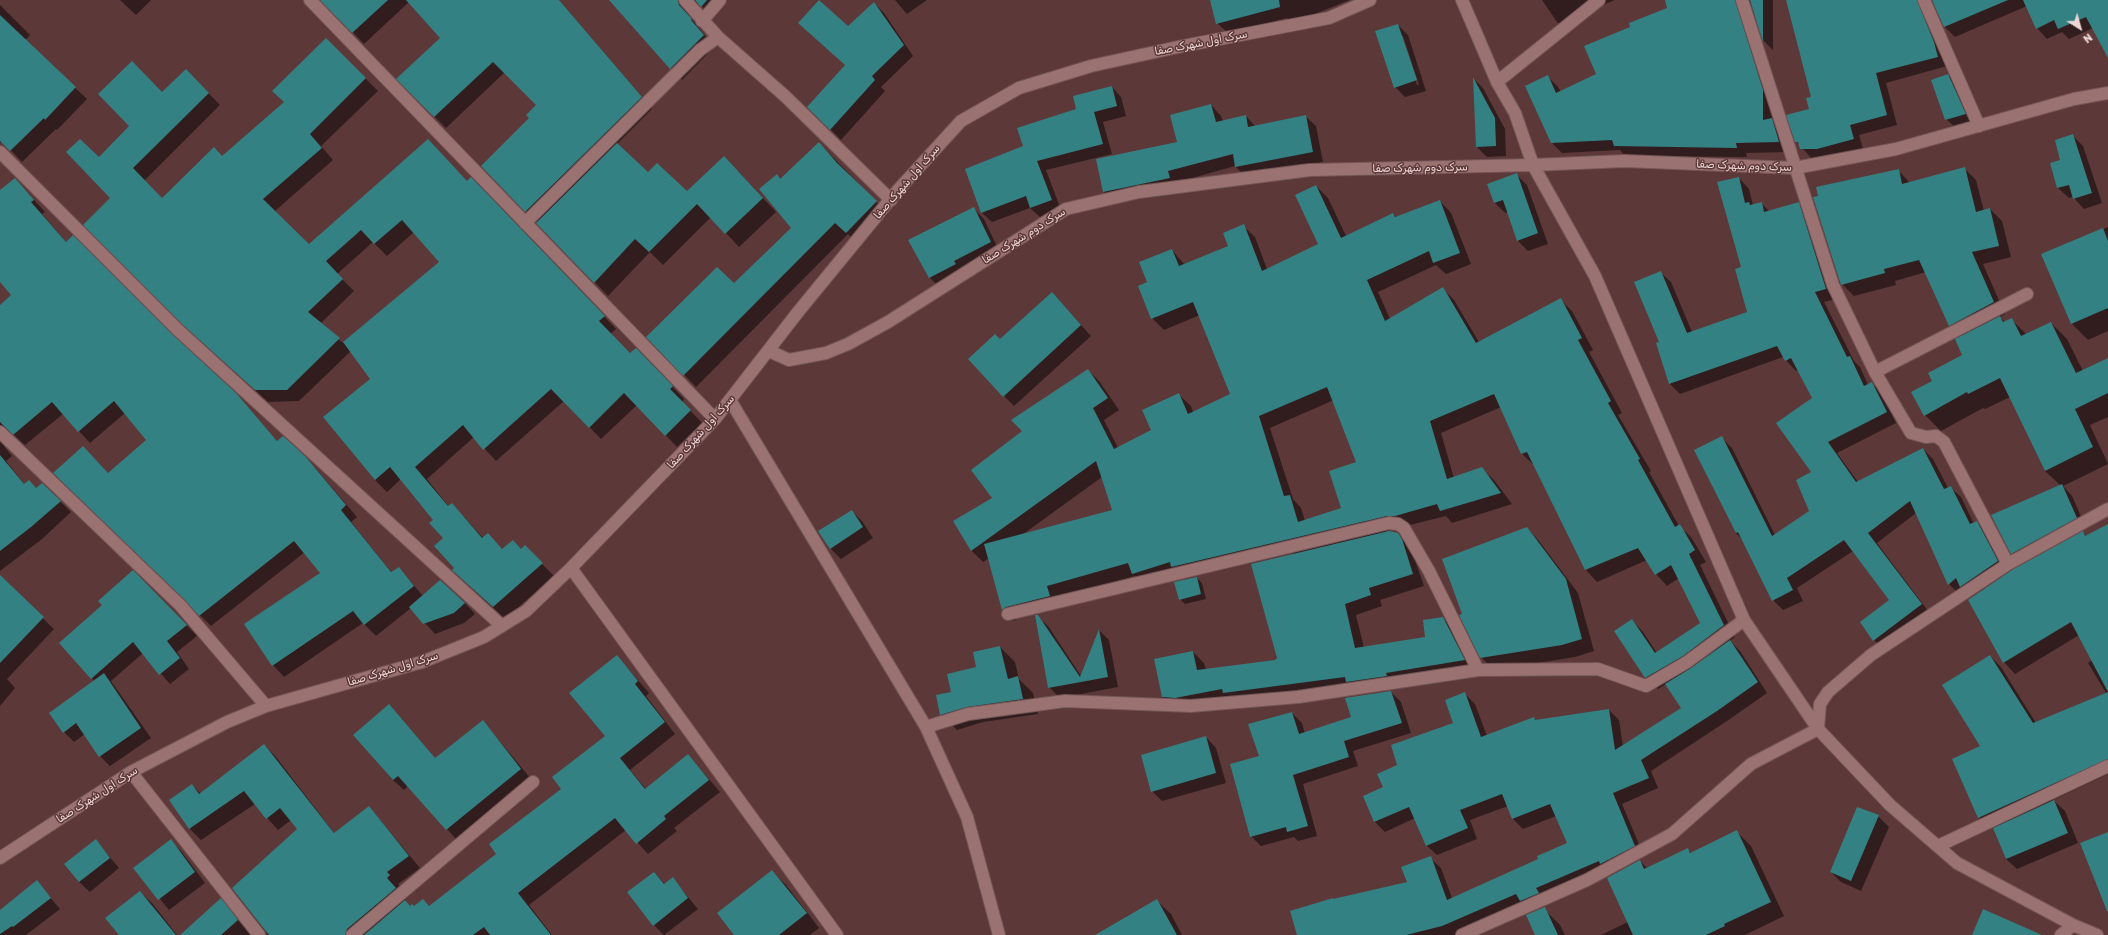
<!DOCTYPE html>
<meta charset="utf-8">
<style>
body{margin:0}
#map{position:relative;width:2108px;height:935px;overflow:hidden;background:#5c3838;font-family:Rubik,sans-serif}
canvas{display:block}
.north{position:absolute;left:2060px;top:8px;width:40px;height:40px;-webkit-text-stroke:3px #5c3838;paint-order:stroke;rotate:143deg;font-size:11px;font-weight:700;line-height:16px;text-align:center;color:#eed6d6}
.north::after{content:'';display:block;margin:auto;width:14px;height:18px;background:#eed6d6;clip-path:polygon(50% 0,100% 100%,50% 72%,0 100%)}
</style>
<div id="map">
<canvas width="2108" height="935"></canvas>
<div class="north">N</div>
</div>
<script>
const ctx = document.querySelector('canvas').getContext('2d');
ctx.lineJoin = 'round';
function paint(path, color) {
  ctx.fillStyle = color;
  ctx.fill(path, 'evenodd');
}
function toPath(rows) {
  const path = new Path2D();
  for (const r of rows) {
    path.moveTo(r[0], r[1]);
    for (let i = 2; i < r.length; i += 2) path.lineTo(r[i], r[i + 1]);
  }
  return path;
}
function strokePath(path, color, width, dash) {
  ctx.strokeStyle = color;
  ctx.lineWidth = width;
  ctx.lineCap = dash ? 'butt' : 'round';
  ctx.setLineDash(dash || []);
  ctx.stroke(path);
}
function label(font, color, halo, rows, align = 'center') {
  ctx.font = font + ' Rubik,"Noto Sans Arabic",sans-serif';
  ctx.lineWidth = 3;
  ctx.setLineDash([]);
  ctx.textBaseline = 'middle';
  ctx.strokeStyle = halo;
  ctx.fillStyle = color;
  for (const [text, x, y, turn = 0] of rows) {
    ctx.save();
    ctx.translate(x, y);
    ctx.rotate((+turn || 0) * Math.PI / 180);
    ctx.textAlign = isNaN(turn) ? turn : align;
    if (halo) ctx.strokeText(text, 0, 0);
    ctx.fillText(text, 0, 0);
    ctx.restore();
  }
}
const shadow = toPath([
 [120,0,151,0,136,15],
 [340,0,559,0,652,109,617,144,648,174,687,193,738,171,776,212,739,247,711,217,663,265,650,252,608,296,483,166,531,118,537,105,505,72,446,128,434,116,442,38,409,2,364,44,331,9],
 [611,0,727,0,713,18,700,4,695,4,689,9,690,17,714,47,682,80],
 [895,0,927,0,907,14],
 [1211,0,1350,0,1292,23,1287,18,1228,33,1217,23],
 [1542,0,1615,0,1605,4,1567,32,1557,22],
 [1666,0,1773,0,1773,50,1764,41,1751,3,1745,8,1773,101,1773,120,1782,129,1789,152,1746,153,1747,157,1625,156,1620,150,1562,153,1552,143,1548,77,1558,87,1561,92,1598,75,1631,27,1668,9],
 [1787,0,2108,0,2108,54,2093,28,2069,39,2062,32,2047,39,2037,28,2027,6,1955,37,1945,27,1934,3,1928,5,1947,66,1886,83,1897,125,1859,135,1863,149,1827,158,1811,158,1796,141,1810,110,1812,98],
 [874,3,884,13,913,56,881,87,885,91,841,140,809,107,846,65,848,27],
 [0,5,30,35,25,40,87,99,57,130,56,129,22,162,2,141,0,143],
 [1398,25,1408,35,1426,91,1405,97,1395,87],
 [1401,36,1403,36,1419,85,1417,85],
 [326,39,378,91,321,146,333,160,275,211,309,245,428,140,467,182,483,190,616,329,610,334,630,354,648,361,684,399,682,402,702,423,677,447,637,405,601,439,564,401,496,461,474,437,427,479,449,507,464,517,483,538,503,550,522,550,537,559,554,576,505,619,453,570,455,568,444,538,434,520,401,479,387,492,375,480,371,379,351,351,299,401,268,402,197,337,112,198,99,159,186,70,220,105,144,181,162,199,222,157,285,102],
 [414,232,441,262,343,343,320,324,354,291,337,274,373,242,387,256],
 [1948,75,1958,86,1975,125,1957,129,1946,119],
 [1474,79,1483,88,1505,129,1506,156,1487,157,1477,147],
 [1112,87,1121,97,1126,116,1103,122,1112,154,1046,170,1061,210,1040,217,1030,208,992,222,982,213,966,170,1025,147],
 [1211,105,1221,116,1223,121,1246,116,1255,126,1305,116,1316,126,1323,162,1246,177,1235,166,1178,182,1114,202,1104,192,1179,142],
 [2072,135,2083,146,2102,203,2084,209,2073,197,2069,198,2058,188,2061,161],
 [819,143,888,214,859,245,848,234,696,387,648,337,734,284,792,228,781,180],
 [1964,168,1976,180,1984,211,1990,209,2002,221,2011,257,1983,264,2005,314,2000,317,2005,322,2011,319,2027,335,2051,323,2067,339,2083,371,2108,359,2108,417,2090,425,2108,464,2063,486,2072,496,2086,528,2022,563,2012,553,2061,486,2045,471,2010,397,1985,409,1983,408,1941,431,1925,415,1934,381,1964,355,1962,337,1950,325,1926,272,1895,281,1896,285,1854,296,1842,284,1898,170,1910,183],
 [1517,175,1527,185,1548,244,1528,251,1518,241,1508,212,1505,213,1494,202],
 [1739,178,1749,189,1753,205,1761,203,1770,212,1798,203,1808,213,1836,299,1824,302,1854,361,1860,367,1868,385,1871,383,1882,393,1896,423,1837,453,1858,482,1923,449,1933,459,1948,488,1950,487,1961,497,1974,524,1977,522,1987,533,2008,572,1971,596,1965,589,1959,594,1949,584,1916,513,1877,543,1931,615,1884,650,1874,640,1890,600,1853,551,1797,588,1803,601,1783,610,1773,600,1743,540,1736,533,1722,438,1732,448,1775,535,1810,512,1813,398,1798,370,1796,371,1783,357,1680,394,1670,384,1657,344,1661,342,1660,272,1671,282,1692,332,1748,313,1742,268],
 [15,179,45,212,42,214,67,243,235,394,277,441,304,457,316,469,357,517,351,522,392,573,399,568,423,596,465,603,475,614,464,623,435,634,411,608,376,636,363,623,284,677,273,665,322,573,305,552,211,626,200,615,109,474,148,440,125,413,90,443,63,414,25,445,14,435,5,438,4,446,12,456,6,461,25,485,36,489,42,484,71,512,42,539,0,571,0,306,13,295,0,281,0,192],
 [1316,186,1328,198,1346,236,1393,214,1397,218,1440,201,1451,213,1471,264,1446,274,1436,265,1378,292,1390,319,1443,289,1454,300,1479,342,1561,300,1572,311,1593,350,1589,352,1622,413,1618,415,1651,471,1649,472,1679,526,1691,537,1706,562,1700,565,1735,637,1730,641,1740,651,1767,693,1727,721,1651,771,1658,788,1622,804,1644,856,1611,874,1609,871,1456,935,1298,935,1334,900,1408,882,1430,858,1441,868,1453,901,1539,860,1568,844,1556,816,1523,829,1513,819,1508,806,1470,820,1477,839,1437,855,1426,845,1415,818,1385,832,1375,822,1364,797,1384,788,1398,766,1455,724,1465,694,1475,704,1487,736,1534,719,1536,721,1609,710,1619,720,1623,747,1682,708,1666,684,1658,689,1646,677,1632,620,1643,632,1657,653,1701,624,1679,578,1667,586,1656,574,1647,560,1597,582,1586,570,1534,465,1522,454,1501,407,1441,433,1454,478,1482,469,1494,480,1512,504,1452,523,1446,516,1386,531,1398,534,1410,546,1424,586,1380,600,1382,606,1356,615,1364,648,1427,638,1443,618,1455,630,1475,672,1174,708,1162,697,1193,652,1204,663,1206,670,1276,661,1293,553,1184,579,1179,574,1144,585,1135,576,1058,598,1061,608,1018,618,1014,621,1003,609,989,558,983,562,972,551,954,521,994,499,1023,431,1088,370,1099,381,1119,410,1104,420,1118,448,1152,430,1179,395,1191,406,1193,412,1232,395,1200,315,1164,330,1152,318,1148,283,1172,250,1184,264,1229,247,1243,226,1255,237,1267,269,1320,245],
 [1334,400,1357,462,1342,508,1305,521,1301,508,1293,499,1270,428],
 [1102,477,1113,510,1022,535],
 [973,208,984,219,1000,253,940,288,930,278],
 [2108,227,2108,331,2088,340,2071,323,2042,255],
 [1062,304,1091,336,1014,406,1004,396,1000,341],
 [852,511,862,521,873,538,841,559,831,549,820,532],
 [2108,525,2108,774,2053,800,2065,811,2078,843,2017,869,2006,859,1994,827,1990,829,1979,817,1982,747,1990,656,2001,667,2036,723,2106,693,2088,663,2092,660,2079,635,2015,674,2004,662,2083,533,2086,536],
 [1527,528,1539,541,1578,593,1594,651,1575,657,1494,670,1481,657,1463,615],
 [133,571,197,636,177,652,189,669,170,684,143,653,111,681,151,738,110,766,100,756,85,734,74,742,64,732,94,681,60,643,103,605],
 [0,577,54,629,7,679,15,688,0,706],
 [1197,578,1202,583,1206,599,1185,604,1180,599],
 [1037,616,1048,626,1081,676,1099,630,1109,640,1118,687,1060,698,1049,687],
 [1000,647,1015,662,1019,679,1033,693,1038,714,983,722,957,730,941,714,952,693],
 [617,656,649,693,646,696,675,734,630,770,646,789,688,755,720,792,674,828,677,831,648,854,626,830,529,905,552,935,267,935,266,930,299,829,291,820,278,830,255,804,201,840,190,829,170,800,192,785,201,794,264,745,276,757,335,834,369,807,420,868,398,884,401,887,398,890,406,900,405,901,410,907,414,907,423,900,430,907,498,854,562,789,606,736],
 [1391,692,1401,702,1411,733,1353,751,1358,766,1303,784,1317,836,1298,841,1294,837,1261,846,1251,836,1260,756,1292,713,1302,723,1305,734,1352,718],
 [483,721,531,779,457,840,408,786,404,790,393,780,354,735,436,759],
 [1206,737,1216,748,1226,783,1162,801,1152,791],
 [1878,816,1889,827,1861,891,1841,882,1831,872],
 [1737,832,1751,846,1784,916,1745,935,1601,935,1628,922,1640,861,1648,869,1688,849,1691,853],
 [96,841,119,868,90,892,79,882],
 [171,841,181,851,205,883,169,910,135,868],
 [772,871,786,885,819,928,810,935,736,935],
 [654,873,665,884,672,878,698,909,664,935,654,925],
 [37,882,60,909,26,935,0,935,0,911],
 [140,892,152,903,177,935,120,935],
 [221,900,251,935,182,935],
 [1157,901,1171,914,1182,935,1097,935],
 [1546,911,1560,925,1565,935,1536,935]
]);
const building = toPath([
 [320,0,388,0,352,33],
 [406,0,559,0,642,97,525,212,481,166,529,118,526,115,536,105,493,62,434,117,396,79,440,38],
 [609,0,678,0,679,5,692,19,691,20,704,35,670,69],
 [695,0,707,0,701,7],
 [819,0,848,26,874,2,904,45,872,76,875,80,830,130,807,107,845,65,798,23],
 [1210,0,1279,0,1280,7,1216,24],
 [1665,0,1735,0,1763,90,1763,120,1772,118,1779,142,1736,143,1737,148,1614,146,1612,140,1551,143,1525,86,1548,75,1556,93,1596,74,1584,46,1630,27,1629,23,1667,8],
 [1750,0,1763,0,1763,42],
 [1786,0,1917,0,1934,42,1938,57,1876,73,1887,115,1850,125,1854,139,1817,149,1800,149,1798,142,1795,142,1786,115,1809,109,1806,98,1811,97],
 [1932,0,2008,0,1944,27],
 [2023,0,2108,0,2108,58,2086,17,2058,29,2054,20,2036,29],
 [0,15,76,87,45,120,44,118,10,151,0,141],
 [1398,24,1417,80,1394,88,1375,31],
 [326,38,366,78,310,134,322,148,263,199,309,244,428,139,467,181,471,177,605,316,599,321,630,353,636,348,673,386,670,389,691,410,665,436,624,393,589,428,551,389,483,450,463,425,415,467,448,506,452,503,482,538,488,533,502,549,513,540,521,549,525,545,543,563,493,607,452,570,454,568,434,546,443,538,429,523,433,520,390,467,375,480,323,417,370,379,343,342,439,262,402,220,374,244,361,230,326,261,343,279,308,312,340,338,287,390,255,390,183,325,83,225,110,198,66,152,80,139,99,157,129,126,98,94,132,61,162,92,186,69,209,93,133,168,162,198,214,147,222,156,284,102,272,91],
 [1948,74,1966,114,1945,120,1931,80],
 [1473,77,1495,118,1496,146,1476,147],
 [1112,86,1117,106,1094,112,1103,144,1037,161,1052,200,1030,208,1026,196,981,213,965,169,1023,146,1017,128,1076,109,1073,96],
 [1211,104,1216,122,1246,115,1248,127,1306,115,1313,152,1235,167,1233,154,1168,171,1170,178,1103,192,1096,159,1177,142,1170,115],
 [2073,134,2092,193,2073,199,2069,185,2057,188,2050,163,2060,160,2055,140],
 [819,142,837,163,877,201,846,233,835,223,683,376,646,337,717,267,734,283,791,228,759,189,777,174,780,179],
 [617,143,648,172,657,163,687,191,724,156,763,198,725,234,697,204,649,252,635,239,594,283,536,223],
 [1965,167,1976,212,1990,208,1999,246,1972,252,1994,302,1949,326,1919,260,1884,269,1885,273,1841,285,1813,197,1818,196,1816,187,1899,169,1902,184],
 [1517,173,1538,233,1517,241,1503,200,1494,203,1487,184],
 [1739,177,1745,203,1749,202,1750,205,1762,202,1764,212,1799,202,1826,289,1815,292,1847,357,1850,356,1864,386,1872,382,1887,412,1828,442,1856,482,1923,448,1944,489,1951,486,1970,524,1977,521,1998,561,1960,587,1956,578,1948,585,1910,501,1868,533,1922,604,1873,641,1860,622,1889,600,1844,540,1787,578,1793,590,1772,601,1738,532,1736,533,1694,450,1722,436,1772,536,1809,511,1796,480,1811,472,1776,423,1812,398,1791,358,1785,361,1777,346,1669,384,1656,343,1659,342,1634,282,1661,271,1687,333,1747,312,1735,269,1741,267,1717,182],
 [15,178,34,200,31,202,66,242,73,235,173,335,236,393,277,441,283,436,305,456,346,505,341,510,391,572,399,567,414,586,364,625,353,611,272,666,244,624,320,573,294,541,199,616,186,601,53,473,83,446,108,473,146,440,114,401,78,432,52,402,13,435,0,422,0,305,11,295,0,282,0,190],
 [1316,185,1341,238,1393,213,1395,217,1440,200,1460,253,1433,263,1429,251,1367,280,1385,321,1443,287,1476,343,1561,298,1582,338,1578,340,1611,401,1608,403,1640,459,1638,460,1675,527,1680,524,1695,550,1689,554,1724,625,1683,656,1645,678,1614,631,1632,619,1655,653,1700,623,1671,565,1655,575,1638,548,1585,570,1527,452,1521,454,1494,394,1430,421,1447,479,1482,467,1501,493,1440,511,1437,504,1395,516,1387,516,1171,567,1170,562,1132,574,1128,563,1047,586,1050,596,1006,607,1002,610,984,544,1112,510,1096,461,971,551,953,521,992,498,971,470,1022,431,1011,420,1088,369,1108,398,1093,408,1114,449,1151,430,1142,410,1179,393,1188,414,1230,394,1193,302,1151,319,1138,286,1147,282,1139,262,1172,249,1179,266,1228,246,1223,233,1244,224,1262,271,1318,244,1295,195],
 [1327,387,1356,462,1329,471,1341,508,1298,522,1290,495,1284,496,1259,416],
 [974,207,991,242,954,261,956,264,929,278,908,240],
 [2103,228,2108,241,2108,308,2071,324,2041,254],
 [1052,292,1081,325,1003,397,968,359,995,334,1000,339],
 [2000,316,2003,322,2012,318,2021,336,2051,322,2076,373,2108,358,2108,393,2075,409,2093,447,2045,471,2000,378,1968,394,1967,392,1924,416,1911,392,1932,381,1928,373,1962,355,1955,339],
 [0,455,24,484,29,480,36,488,42,483,61,501,31,527,0,551],
 [2062,484,2077,518,2011,554,1991,515],
 [852,510,863,527,830,549,818,531],
 [2108,524,2108,759,1978,818,1952,759,1980,746,1942,685,1990,655,2033,723,2108,692,2071,622,2003,663,1968,600,2012,570,2083,531,2085,536],
 [1527,527,1566,579,1582,639,1562,645,1480,658,1459,615,1462,614,1442,559],
 [1389,531,1398,533,1402,539,1413,574,1369,588,1371,595,1345,604,1355,648,1425,637,1423,620,1443,617,1465,660,1386,673,1387,676,1346,682,1345,677,1223,693,1222,689,1175,698,1162,697,1154,659,1193,651,1197,670,1275,660,1277,658,1251,564],
 [133,570,187,625,167,641,180,658,159,675,133,642,91,679,59,643,102,605,98,601],
 [0,575,44,617,0,663],
 [1197,577,1201,594,1179,600,1174,582],
 [440,580,465,603,454,613,423,624,409,607],
 [1035,615,1038,615,1080,677,1099,629,1108,677,1048,688],
 [1730,640,1758,682,1717,711,1641,760,1649,778,1613,793,1635,846,1600,864,1599,861,1536,888,1539,893,1520,901,1516,894,1442,926,1406,935,1297,935,1290,911,1333,898,1333,899,1407,882,1401,867,1431,856,1447,900,1538,859,1537,856,1567,843,1550,804,1512,819,1502,794,1460,810,1468,828,1426,846,1409,807,1374,822,1363,796,1383,787,1377,774,1397,765,1391,745,1453,723,1445,700,1465,692,1481,737,1534,717,1535,720,1609,709,1615,750,1681,708,1665,684,1691,668],
 [1000,646,1008,679,1018,676,1023,699,967,707,940,715,936,695,951,692,947,674,976,667,973,652],
 [617,655,638,681,635,684,665,722,620,758,645,789,688,754,709,780,664,816,666,819,636,844,615,818,518,893,551,935,490,935,484,927,473,935,364,935,405,900,410,906,412,904,414,906,423,899,429,906,496,854,489,844,561,789,552,777,605,736,569,693],
 [104,673,141,728,99,757,76,723,63,733,49,713],
 [1391,691,1402,723,1344,741,1349,757,1293,775,1308,826,1287,832,1286,827,1250,837,1230,764,1259,756,1248,724,1292,712,1299,734,1351,717,1345,698],
 [389,704,435,758,483,720,521,769,446,830,398,776,393,780,353,735],
 [1206,736,1216,773,1151,792,1141,755],
 [264,744,334,833,369,806,409,856,387,872,390,875,387,878,396,888,347,929,345,935,269,935,232,888,297,829,280,808,266,819,244,791,189,829,169,800,192,784,199,794],
 [2054,800,2068,833,2006,859,1993,828],
 [1857,807,1879,815,1851,881,1830,872],
 [1737,830,1771,902,1724,924,1725,926,1706,935,1633,935,1607,878,1640,860,1644,869,1688,848,1690,853],
 [2108,832,2108,911,2107,911,2080,843],
 [96,839,110,858,79,882,64,864],
 [171,839,195,872,158,900,133,868],
 [772,870,807,913,779,935,734,935,717,913],
 [654,872,664,884,673,877,688,898,653,926,627,892],
 [37,880,51,898,13,927,12,926,0,934,0,910],
 [140,891,176,935,119,935,105,918],
 [221,898,238,920,221,935,180,935],
 [1157,899,1177,935,1095,935],
 [1545,907,1558,935,1535,935,1526,915],
 [1983,909,2042,935,1972,935]
]);
const minor = toPath([
 [310,0,715,419],
 [685,0,718,37,786,97,891,200],
 [1462,0,1497,82,1515,113,1533,165,1595,276,1744,620,1818,729,1890,805,1957,863,2073,925,2097,935],
 [1742,0,1833,285,1875,372,1911,433,1926,437,1936,436,1944,442,2008,564],
 [1924,0,1979,126],
 [702,21,720,0],
 [1497,82,1599,0],
 [0,152,178,330,502,626],
 [525,223,700,50,718,37],
 [769,351,789,360,826,353,848,344,888,322,1066,209,1139,192,1310,170,1533,165,1625,161,1795,168,1896,149,2074,99,2108,93],
 [1875,372,2027,294],
 [730,400,926,727,967,817,999,935],
 [0,432,181,606,266,706],
 [571,568,837,935],
 [1008,614,1389,523,1398,524,1404,528,1429,571,1478,670],
 [926,727,968,714,1065,701,1191,706,1298,697,1478,670,1598,669,1646,686,1687,662,1744,620],
 [131,772,259,935],
 [1938,846,2108,766],
 [0,858,131,772,227,722,266,706,422,662,484,637,526,611,571,568,715,419,798,312,898,190,961,121,1019,88,1091,66,1178,47,1329,18,1370,0],
 [352,935,533,782],
 [1462,935,1587,880,1672,834,1751,764,1818,729,1820,704,1828,692,1871,655,2008,564,2108,509],
 [2061,935,2073,925]
]);
const streetNames = [
 ["سرک اول شهرک صفا",1201,43,-11],
 ["سرک دوم شهرک صفا",1744,166,2],
 ["سرک دوم شهرک صفا",1420,168,-1],
 ["سرک اول شهرک صفا",907,182,-49],
 ["سرک دوم شهرک صفا",1024,236,-32],
 ["سرک اول شهرک صفا",701,432,-48],
 ["سرک اول شهرک صفا",393,669,-17],
 ["سرک اول شهرک صفا",97,795,-33]
];
paint(shadow, '#0007');
paint(building, '#348184');
strokePath(minor, '#745556', 14);
strokePath(minor, '#9b7272', 12);
label('11px', '#eed6d6', '#5c3838', streetNames);
</script>
